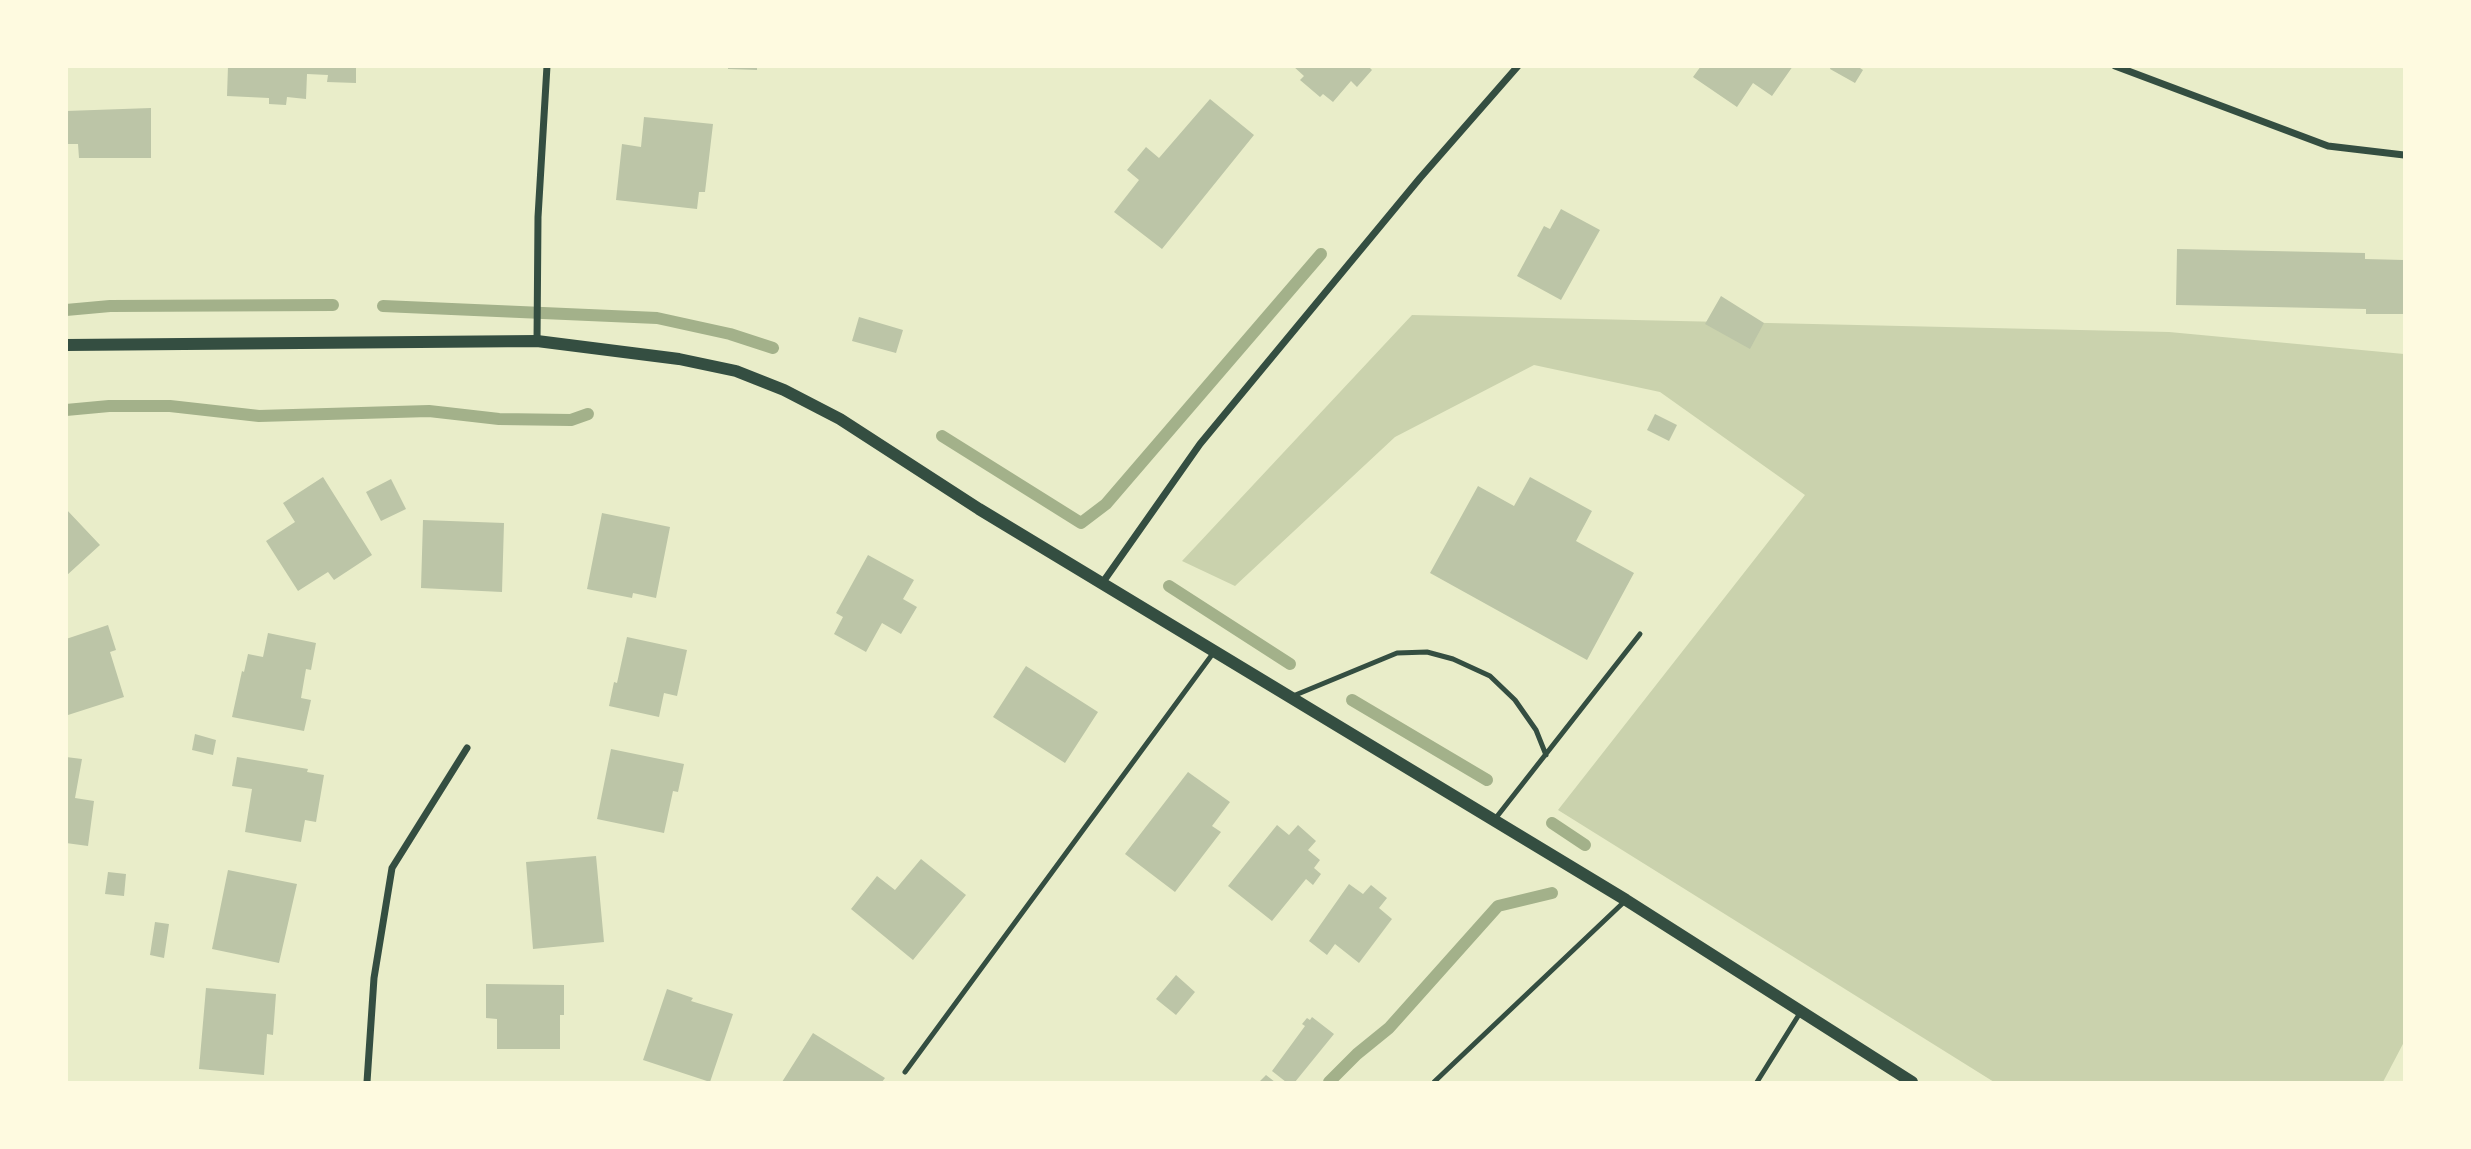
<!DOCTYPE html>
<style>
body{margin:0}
#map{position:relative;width:2471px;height:1149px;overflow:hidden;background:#e9edc9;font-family:"Fira Sans",sans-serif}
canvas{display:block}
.frame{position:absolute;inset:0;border:68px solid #fefae0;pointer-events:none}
</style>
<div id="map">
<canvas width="2471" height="1149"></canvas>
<div class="frame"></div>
</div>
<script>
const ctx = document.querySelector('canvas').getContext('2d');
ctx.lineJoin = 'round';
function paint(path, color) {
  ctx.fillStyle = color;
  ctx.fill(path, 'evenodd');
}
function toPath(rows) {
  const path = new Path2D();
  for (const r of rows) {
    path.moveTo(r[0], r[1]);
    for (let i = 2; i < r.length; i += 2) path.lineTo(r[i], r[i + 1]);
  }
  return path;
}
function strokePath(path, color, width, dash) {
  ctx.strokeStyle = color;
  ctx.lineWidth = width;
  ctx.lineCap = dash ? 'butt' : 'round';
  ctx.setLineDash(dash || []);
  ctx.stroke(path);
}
const green = toPath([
 [1412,315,2169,332,2404,354,2404,1042,2383,1082,1994,1082,1558,810,1805,495,1660,392,1534,365,1395,437,1235,586,1182,561]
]);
const stream = toPath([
 [383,306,657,318,730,334,773,348],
 [66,310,110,306,333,305],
 [66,410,109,406,170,406,259,416,429,411,499,419,571,420,588,414],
 [942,436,1081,523,1106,504,1321,254],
 [1169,586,1290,664],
 [1352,700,1487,780],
 [1552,823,1585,845],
 [1329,1082,1357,1054,1389,1028,1498,906,1552,893]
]);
const building = toPath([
 [228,66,356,66,356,83,327,82,328,75,307,74,306,99,287,97,286,105,269,104,269,98,227,96],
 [728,66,757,66,757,70,728,69],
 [1293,66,1368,66,1372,70,1357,87,1351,81,1333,102,1323,94,1320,97,1300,80,1304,76],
 [1701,66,1793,66,1772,96,1753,83,1737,107,1693,77],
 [1831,66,1857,66,1863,70,1855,83,1830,69],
 [1210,99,1254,135,1162,249,1114,212,1139,180,1127,170,1146,147,1159,158],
 [151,108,151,158,79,158,78,144,66,144,66,111],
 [644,117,713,124,705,192,699,192,697,209,616,200,622,144,641,147],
 [1561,209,1600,230,1561,300,1517,276,1544,226,1550,229],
 [2177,249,2365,253,2365,259,2404,260,2404,314,2366,314,2366,309,2176,305],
 [1721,296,1764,323,1750,349,1705,324],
 [859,317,903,330,896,353,852,341],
 [1655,414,1677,425,1669,441,1647,430],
 [323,477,372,555,334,580,328,572,298,591,266,541,295,522,283,503],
 [1530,477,1592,511,1576,541,1634,573,1587,660,1430,573,1478,486,1514,506],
 [391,479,406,509,381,521,366,492],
 [66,509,100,545,66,576],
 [602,513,670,527,656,598,633,593,632,598,587,589],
 [423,520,504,523,502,592,421,588],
 [868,555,914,580,903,599,917,607,901,634,882,623,866,652,834,634,843,617,836,613],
 [108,625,116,650,110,652,124,697,68,715,66,639],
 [268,633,316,643,311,670,306,669,301,698,311,700,304,731,232,717,242,671,244,672,248,654,263,657],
 [627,637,687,650,677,696,664,693,659,717,609,706,614,682,617,683],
 [1026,666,1098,712,1065,763,993,717],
 [195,734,216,740,213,755,192,750],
 [611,749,684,764,678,792,673,791,664,833,597,819],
 [66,757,82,759,75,798,94,801,88,846,66,843],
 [237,757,308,769,307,772,324,775,316,822,305,820,301,842,245,832,252,789,232,786],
 [1188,772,1230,802,1212,826,1221,832,1175,892,1125,854],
 [1277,825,1289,835,1298,825,1316,841,1308,850,1320,860,1314,868,1321,874,1313,885,1306,879,1272,921,1228,886],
 [596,856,604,942,533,949,526,862],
 [921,859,966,895,913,960,851,909,877,876,895,890],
 [228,870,297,884,279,963,212,949],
 [108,872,126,874,124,896,105,894],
 [1349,884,1363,894,1371,885,1387,898,1379,908,1392,919,1359,963,1335,944,1327,955,1309,941],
 [155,922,169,924,164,958,150,955],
 [1176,975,1195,992,1176,1015,1156,999],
 [486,984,564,985,564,1015,560,1015,560,1049,497,1049,497,1019,486,1018],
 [206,988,276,994,273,1035,267,1034,264,1075,199,1069],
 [667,989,693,998,691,1001,733,1014,710,1082,643,1060],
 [1312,1017,1334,1034,1295,1082,1286,1082,1272,1071,1305,1026,1302,1024,1307,1018,1310,1020],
 [813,1033,885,1078,882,1082,782,1082],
 [1266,1075,1275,1082,1259,1082]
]);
const service = toPath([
 [1293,696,1397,653,1427,652,1453,659,1490,676,1515,700,1536,730,1546,755],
 [1495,819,1640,634],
 [905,1072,1214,652],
 [1434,1082,1624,902],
 [1757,1082,1800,1013]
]);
const minor = toPath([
 [2115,66,2328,146,2404,155],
 [537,341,538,217,547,66],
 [1103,582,1200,444,1420,178,1518,66],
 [367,1082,374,978,392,868,467,748]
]);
const tertiary = toPath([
 [66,345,537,341,679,359,736,371,784,390,840,419,979,509,1626,900,1912,1082]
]);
paint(green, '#cad2ad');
strokePath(stream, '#a3b18a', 12);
paint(building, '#bcc5a7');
strokePath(service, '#344e41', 5);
strokePath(minor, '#344e41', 7);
strokePath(tertiary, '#344e41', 12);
</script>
